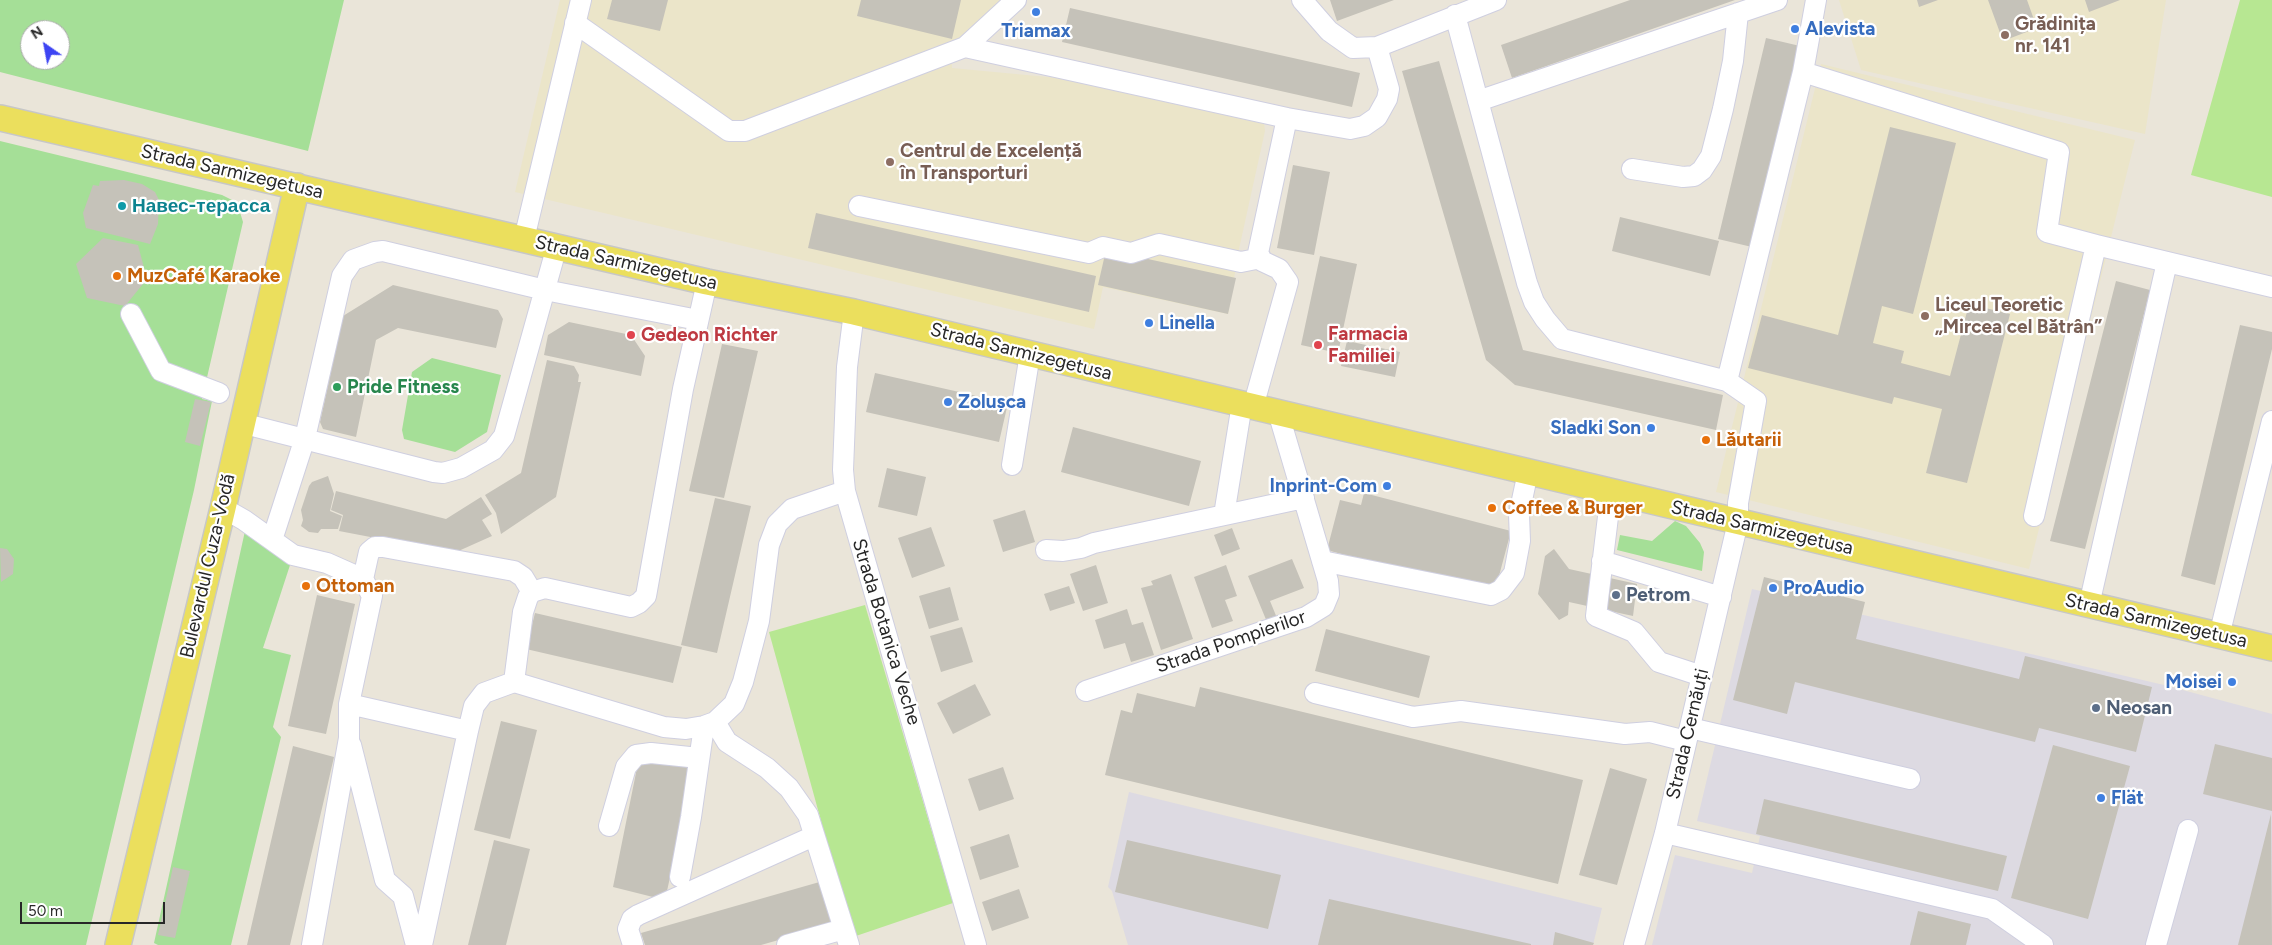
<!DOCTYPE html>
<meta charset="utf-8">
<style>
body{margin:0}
#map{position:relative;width:2272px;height:945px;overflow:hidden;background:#eae5d9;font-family:Figtree,sans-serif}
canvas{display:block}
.north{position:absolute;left:20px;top:20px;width:50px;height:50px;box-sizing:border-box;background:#fff;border:1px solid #a9a9a9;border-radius:50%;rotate:327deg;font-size:14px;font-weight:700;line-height:20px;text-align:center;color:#272727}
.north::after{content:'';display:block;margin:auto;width:18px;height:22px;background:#3d44f3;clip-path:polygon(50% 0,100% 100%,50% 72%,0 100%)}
.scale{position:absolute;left:20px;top:902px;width:145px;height:22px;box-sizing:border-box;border:2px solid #272727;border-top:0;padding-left:6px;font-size:15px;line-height:18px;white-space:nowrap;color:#272727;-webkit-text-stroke:4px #fff;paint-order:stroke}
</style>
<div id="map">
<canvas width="2272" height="945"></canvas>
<div class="north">N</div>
<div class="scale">50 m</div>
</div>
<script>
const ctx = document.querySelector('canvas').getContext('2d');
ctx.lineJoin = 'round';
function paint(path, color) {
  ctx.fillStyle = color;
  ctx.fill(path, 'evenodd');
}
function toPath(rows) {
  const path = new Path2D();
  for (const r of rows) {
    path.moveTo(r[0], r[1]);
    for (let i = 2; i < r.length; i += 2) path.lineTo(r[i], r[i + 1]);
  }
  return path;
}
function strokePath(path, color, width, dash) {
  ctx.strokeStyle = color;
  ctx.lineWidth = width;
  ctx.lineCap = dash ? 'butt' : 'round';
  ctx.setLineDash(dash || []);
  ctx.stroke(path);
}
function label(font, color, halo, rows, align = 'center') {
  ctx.font = font + ' Figtree,sans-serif';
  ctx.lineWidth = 4.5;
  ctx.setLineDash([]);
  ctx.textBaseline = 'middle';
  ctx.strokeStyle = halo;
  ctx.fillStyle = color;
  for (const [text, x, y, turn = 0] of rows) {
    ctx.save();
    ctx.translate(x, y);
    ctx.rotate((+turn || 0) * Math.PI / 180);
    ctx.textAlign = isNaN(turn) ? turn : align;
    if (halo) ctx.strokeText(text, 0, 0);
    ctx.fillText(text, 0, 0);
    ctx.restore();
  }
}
const industrial = toPath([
 [1752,589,2164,685,2272,714,2272,945,1652,945,1675,855,1752,873,1760,836,1697,821],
 [1129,792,1602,908,1593,945,1128,945,1112,891,1108,887]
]);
const education = toPath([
 [560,0,1017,0,951,51,952,68,1122,84,1264,123,1265,131,1239,249,1228,314,1103,287,1094,329,515,192],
 [1839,0,2166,0,2145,134,1861,70],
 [1821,64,2135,140,2029,569,1716,492]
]);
const green = toPath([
 [0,0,344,0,308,151,0,72],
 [30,30,60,30,60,60,30,60],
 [0,141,222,195,232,200,239,209,243,222,202,399,212,401,194,490,86,945,0,945],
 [432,358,501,375,487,432,455,452,404,439,402,430,412,372],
 [1675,521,1686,526,1700,543,1704,552,1702,571,1617,550,1620,535,1652,541],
 [245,531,291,562,263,648,291,655,273,727,281,737,231,945,158,945,154,943]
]);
const pitch = toPath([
 [2240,0,2272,0,2272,197,2191,175],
 [865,605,953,903,853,937,769,632]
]);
const building = toPath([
 [612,0,668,0,660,31,607,19],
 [861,0,961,0,952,39,857,16],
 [1330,0,1394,0,1337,21],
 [1630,0,1735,0,1512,78,1501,45],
 [1917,0,1938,0,1919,7],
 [1988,0,2027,0,2037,28,2003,41],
 [2085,0,2120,0,2089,12],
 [1070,8,1360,73,1352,107,1062,42],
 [1766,38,1800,46,1752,247,1718,239],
 [1439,61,1523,350,1723,395,1716,430,1515,385,1486,360,1402,71],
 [1890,127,1956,143,1913,314,1882,306,1873,343,1904,351,1901,363,1950,376,1969,304,2010,314,1967,483,1926,473,1942,409,1894,397,1892,404,1748,368,1762,315,1838,335],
 [1293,165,1330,172,1314,255,1277,248],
 [124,180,142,184,155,192,159,200,158,224,150,244,86,228,83,213,93,185,99,186,100,181],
 [816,213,1096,276,1089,312,808,248],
 [1620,217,1719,241,1710,276,1612,251],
 [103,238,138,245,147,279,125,306,87,298,76,264],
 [1106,250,1236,278,1228,314,1098,285],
 [1320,256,1357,264,1338,353,1301,345],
 [2116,281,2150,290,2085,549,2050,541],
 [393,285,498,310,503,319,496,348,398,328,376,340,356,437,323,429,320,422,343,316],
 [569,322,631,335,645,356,641,376,544,355,548,335],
 [2240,325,2272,332,2272,349,2215,585,2181,576],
 [1347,341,1400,352,1395,377,1341,366],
 [722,344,758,351,724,498,689,491],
 [547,360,574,366,579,375,578,382,581,382,556,497,501,534,496,513,485,495,521,473],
 [875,373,1008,403,999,442,866,412],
 [195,399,211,402,200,446,185,442],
 [1073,427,1201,461,1189,506,1061,472],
 [887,468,926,477,917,516,878,507],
 [328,476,334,494,330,511,342,516,338,529,321,529,318,533,309,532,301,526,303,520,301,510,309,486,312,482],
 [336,491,446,519,481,497,492,514,482,520,492,536,454,553,339,531,343,515,331,510],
 [1364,493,1511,531,1491,606,1352,570,1356,558,1327,550,1340,500,1361,505],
 [715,498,751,506,717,653,681,645],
 [1025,510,1035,542,1003,552,993,520],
 [931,527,945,566,912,578,898,538],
 [1232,528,1240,549,1222,556,1214,535],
 [0,548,7,549,14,559,13,574,1,582],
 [1554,549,1569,569,1637,584,1633,616,1569,602,1568,615,1559,620,1538,594,1545,556],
 [1292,559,1304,588,1270,601,1277,618,1267,622,1248,576],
 [1096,565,1108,603,1083,611,1070,574],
 [1226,565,1237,596,1225,600,1233,621,1212,628,1194,577],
 [1171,574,1193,639,1161,650,1141,588,1153,585,1151,581],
 [1764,577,1865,602,1856,639,2019,679,2025,656,2152,687,2136,752,2039,728,2035,742,1795,682,1787,714,1733,700],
 [1069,586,1075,603,1050,611,1044,594],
 [950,587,959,620,929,629,919,596],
 [317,595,355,604,326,734,288,726],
 [1127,609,1132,625,1143,622,1154,655,1131,662,1125,643,1104,649,1095,620],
 [535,613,682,647,673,683,526,649],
 [962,627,973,662,941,672,930,636],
 [1326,629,1430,656,1419,698,1315,671],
 [975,684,991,715,953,734,937,703],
 [1200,687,1583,780,1558,884,1105,775,1121,710,1132,713,1137,693,1195,707],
 [501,721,537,730,510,839,474,830],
 [2215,744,2272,758,2272,811,2203,794],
 [2053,745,2130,766,2088,919,2011,898],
 [293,746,334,757,290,945,247,945],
 [639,758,695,764,665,900,613,887],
 [1003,767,1014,799,979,811,968,779],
 [1610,768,1647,779,1617,885,1579,875],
 [1764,799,2007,856,1998,891,1756,834],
 [2271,814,2272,945,2238,945],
 [1009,834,1019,867,980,880,970,847],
 [494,840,530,849,506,945,468,945],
 [1127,840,1281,875,1268,929,1115,892],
 [173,867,190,871,175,938,158,935],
 [823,881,835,924,761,945,645,945,641,933],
 [1019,889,1029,918,992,931,982,902],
 [1329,899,1531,944,1531,945,1318,945],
 [1918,911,1971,924,1966,945,1910,945],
 [1555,932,1594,943,1593,945,1553,945]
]);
const minor = toPath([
 [1302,0,1329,31,1353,48,1377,47,1496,0],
 [1455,15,1527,283,1534,302,1545,319,1562,339,1727,381,1803,72,1816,0],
 [575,23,729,131,745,131,965,47,1016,0],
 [965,47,1287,118],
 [1803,72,2059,152,2047,232,2096,245],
 [1478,101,1777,0],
 [1632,169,1683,177,1694,176,1702,170,1711,156,1723,109,1733,61,1738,13],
 [859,206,1089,253,1103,247,1131,253,1159,244,1241,262,1261,258],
 [524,239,581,0],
 [854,312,847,367,843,470,845,491,976,945],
 [131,314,161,371,219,393],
 [1253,407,1288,282,1279,269,1262,261,1258,253,1287,118,1350,129,1364,126,1377,117,1387,99,1389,89,1377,47],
 [241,423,434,472,443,473,461,468,493,450,504,436,557,246],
 [1012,465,1030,354],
 [1611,492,1596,616,1634,632,1659,662,1702,676],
 [223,508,244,520,293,555,327,563,363,579,372,596,349,704,349,738,312,945],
 [1224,515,1242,404],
 [2034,516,2096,245,2272,287],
 [272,540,305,438,342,276,353,260,375,252,383,251,545,290,698,320],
 [1046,550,1063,551,1081,548,1094,543,1304,498],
 [1322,561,1491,595,1501,590,1514,573,1520,541,1519,514,1528,472],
 [1602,561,1721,597],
 [363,579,369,552,375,547,383,547,514,571,523,577,532,592],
 [2089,605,2167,262],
 [2219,636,2272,421],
 [514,682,523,612,528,597,532,592,545,588,631,607,639,603,646,596,683,389,707,282],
 [1086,691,1306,617,1324,606,1329,594,1328,581,1278,412],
 [1315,693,1413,717,1461,711,1625,734,1650,732,1686,741],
 [349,704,468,731,474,706,484,693,514,682,664,727,686,729,704,726,715,722,734,704,743,682,759,621,769,545,777,524,792,509,845,491],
 [715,722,727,742,767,768,789,788,808,815,849,945],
 [1690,728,1910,779],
 [351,745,385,880,403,896,416,945],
 [609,826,626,767,636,755,651,753,699,758],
 [1665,833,1992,909,2043,945],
 [680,877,691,817,704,726],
 [422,945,468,731],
 [633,945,628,929,632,919,638,915,814,836],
 [787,945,844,929],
 [1634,945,1665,833,1738,522,1738,503,1756,401,1727,381],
 [2156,945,2188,830]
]);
const major = toPath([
 [0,118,707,282,854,312,2272,648],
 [118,945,223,508,297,186]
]);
const markers = [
 [1036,12,5,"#3f7fe0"],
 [1795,29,5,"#3f7fe0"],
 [2005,35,5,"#8d6e63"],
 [890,162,5,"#8d6e63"],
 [122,206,5,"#0f9aa8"],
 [117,276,5,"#e8710a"],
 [1925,316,5,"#8d6e63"],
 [1149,323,5,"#3f7fe0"],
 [631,335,5,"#e0444e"],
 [1318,345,5,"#e0444e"],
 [337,387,5,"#2e9e5b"],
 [948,402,5,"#3f7fe0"],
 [1651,428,5,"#3f7fe0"],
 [1706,440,5,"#e8710a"],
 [1387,486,5,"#3f7fe0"],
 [1492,508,5,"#e8710a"],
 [306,586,5,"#e8710a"],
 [1773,588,5,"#3f7fe0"],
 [1616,595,5,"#5c6f8a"],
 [2232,682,5,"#3f7fe0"],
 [2096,708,5,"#5c6f8a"],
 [2101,798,5,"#3f7fe0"]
];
const educationNames = [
 ["Grădinița",2015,24],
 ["nr. 141",2015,46],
 ["Centrul de Excelență",900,151],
 ["în Transporturi",900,173],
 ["Liceul Teoretic",1935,305],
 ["„Mircea cel Bătrân”",1935,327]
];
const shopNames = [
 ["Alevista",1805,29],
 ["Triamax",1036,31,"center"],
 ["Linella",1159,323],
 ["Zolușca",958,402],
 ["Sladki Son",1641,428,"right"],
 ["Inprint-Com",1377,486,"right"],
 ["ProAudio",1783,588],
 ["Moisei",2222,682,"right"],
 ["Flät",2111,798]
];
const streetNames = [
 ["Strada Sarmizegetusa",232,172,13],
 ["Strada Sarmizegetusa",626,263,13],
 ["Strada Sarmizegetusa",1021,352,14],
 ["Strada Sarmizegetusa",1762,528,13],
 ["Bulevardul Cuza-Vodă",208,566,-77],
 ["Strada Sarmizegetusa",2156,621,13],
 ["Strada Botanica Veche",886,632,73],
 ["Strada Pompierilor",1231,642,-19],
 ["Strada Cernăuți",1688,734,-77]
];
const cultureNames = [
 ["Навес-терасса",132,206]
];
const foodNames = [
 ["MuzCafé Karaoke",127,276],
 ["Lăutarii",1716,440],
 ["Coffee & Burger",1502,508],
 ["Ottoman",316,586]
];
const healthNames = [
 ["Farmacia",1328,334],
 ["Familiei",1328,356],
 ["Gedeon Richter",641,335]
];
const leisureNames = [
 ["Pride Fitness",347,387]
];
const serviceNames = [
 ["Petrom",1626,595],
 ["Neosan",2106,708]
];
paint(industrial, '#dddae2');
paint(education, '#ebe5c9');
paint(green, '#a5df97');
paint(pitch, '#b7e792');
paint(building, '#c5c2b9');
strokePath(minor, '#cfcfe0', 22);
strokePath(major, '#c7c7c7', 28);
strokePath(minor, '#fff', 20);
strokePath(major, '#ebdf5d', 25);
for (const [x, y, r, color] of markers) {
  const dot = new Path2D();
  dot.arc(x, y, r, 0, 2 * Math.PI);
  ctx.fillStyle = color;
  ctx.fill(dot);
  strokePath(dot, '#fff', 2);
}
label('bold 19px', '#785e54', '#fff', educationNames, 'left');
label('bold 19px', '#366cbe', '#fff', shopNames, 'left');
label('19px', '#272727', '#fff', streetNames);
label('bold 19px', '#0d838f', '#fff', cultureNames, 'left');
label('bold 19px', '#c56008', '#fff', foodNames, 'left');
label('bold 19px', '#be3a42', '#fff', healthNames, 'left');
label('bold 19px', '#27864d', '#fff', leisureNames, 'left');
label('bold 19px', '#4e5e75', '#fff', serviceNames, 'left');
</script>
